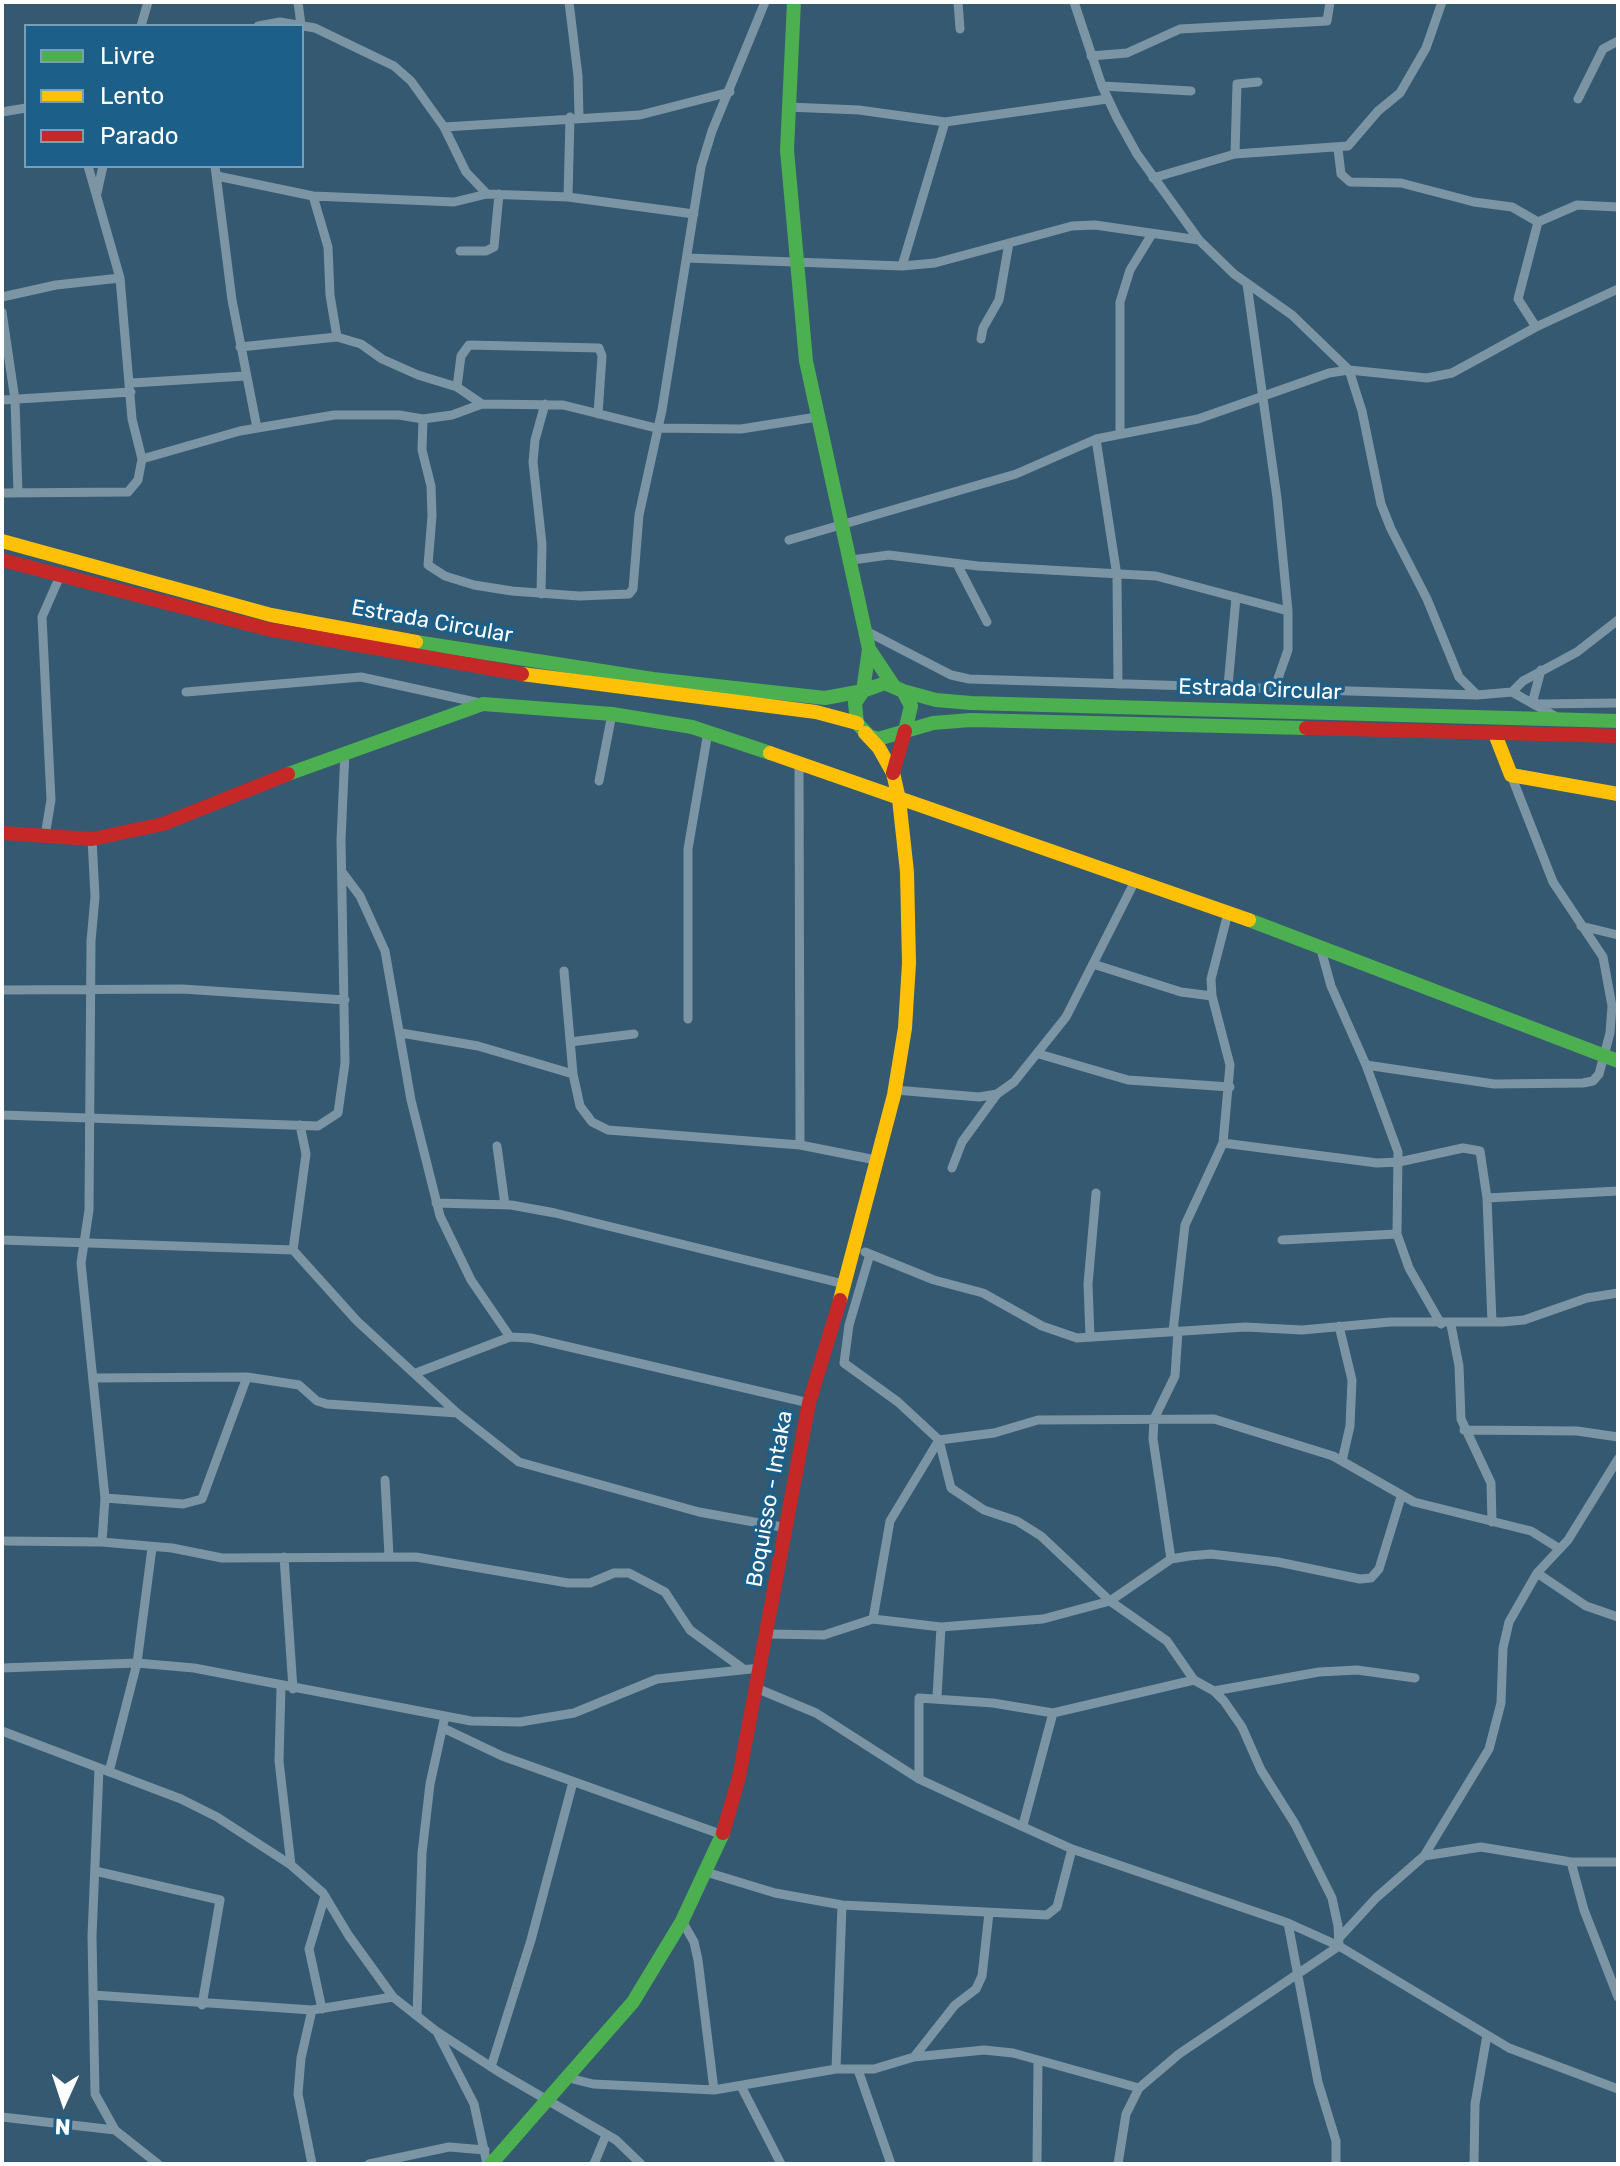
<!DOCTYPE html>
<style>
body{margin:0}
#map{position:relative;width:1620px;height:2166px;overflow:hidden;background:#345970;font-family:Rubik,sans-serif}
canvas{display:block}
.frame{position:absolute;inset:0;border:4px solid #fff;pointer-events:none}
.legend{position:absolute;left:24px;top:24px;width:280px;height:144px;box-sizing:border-box;background:#1c5f89;border:2px solid #779fb8;margin:0;padding:10px 14px;list-style:none;font-size:24px;color:#fff}
.legend li{display:flex;align-items:center;gap:16px;height:40px}
.legend b{width:40px;border:2px solid #779fb8}
.north{position:absolute;left:24px;top:2062px;width:80px;height:80px;-webkit-text-stroke:6px #1c5f89;paint-order:stroke;rotate:183deg;font-size:22px;font-weight:700;line-height:32px;text-align:center;color:#fff}
.north::after{content:'';display:block;margin:auto;width:28px;height:36px;background:#fff;clip-path:polygon(50% 0,100% 100%,50% 72%,0 100%)}
</style>
<div id="map">
<canvas width="1620" height="2166"></canvas>
<div class="frame"></div>
<ul class="legend">
<li><b style="height:10px;background:#4caf50"></b>Livre</li>
<li><b style="height:10px;background:#ffc107"></b>Lento</li>
<li><b style="height:10px;background:#c62828"></b>Parado</li>
</ul>
<div class="north">N</div>
</div>
<script>
const ctx = document.querySelector('canvas').getContext('2d');
ctx.lineJoin = 'round';
function toPath(rows) {
  const path = new Path2D();
  for (const r of rows) {
    path.moveTo(r[0], r[1]);
    for (let i = 2; i < r.length; i += 2) path.lineTo(r[i], r[i + 1]);
  }
  return path;
}
function strokePath(path, color, width, dash) {
  ctx.strokeStyle = color;
  ctx.lineWidth = width;
  ctx.lineCap = dash ? 'butt' : 'round';
  ctx.setLineDash(dash || []);
  ctx.stroke(path);
}
function label(font, color, halo, rows, align = 'center') {
  ctx.font = font + ' Rubik,sans-serif';
  ctx.lineWidth = 7;
  ctx.setLineDash([]);
  ctx.textBaseline = 'middle';
  ctx.strokeStyle = halo;
  ctx.fillStyle = color;
  for (const [text, x, y, turn = 0] of rows) {
    ctx.save();
    ctx.translate(x, y);
    ctx.rotate((+turn || 0) * Math.PI / 180);
    ctx.textAlign = isNaN(turn) ? turn : align;
    if (halo) ctx.strokeText(text, 0, 0);
    ctx.fillText(text, 0, 0);
    ctx.restore();
  }
}
const street = toPath([
 [298,2,301,25],
 [569,2,578,76,579,117],
 [958,2,960,29],
 [1074,2,1102,86,1117,118,1137,154,1199,240,1234,274,1292,315,1349,370,1362,411,1381,504,1391,529,1427,599,1459,677,1477,695],
 [141,26,148,2],
 [258,26,280,22,315,28,394,66,411,81,444,127,466,172,487,194],
 [1091,56,1127,53,1180,29,1327,21,1330,2],
 [1102,86,1191,91],
 [1578,99,1603,49,1618,41],
 [788,107,859,110,945,122,1107,99],
 [2,112,26,108],
 [444,127,640,115,730,92],
 [1338,149,1341,174,1350,182,1401,183,1474,202,1512,207,1538,222],
 [1235,154,1237,84,1258,82],
 [215,166,232,300,257,428],
 [217,176,313,196,454,202,487,194,568,197,694,214],
 [1153,178,1235,154,1348,146,1378,111,1400,93,1426,48,1442,2],
 [97,193,103,166],
 [313,196,328,247,330,295,337,337],
 [568,197,570,117],
 [460,251,486,251,494,247,499,194],
 [687,258,902,266,935,263,1072,226,1095,225,1199,240],
 [902,266,945,122],
 [1247,284,1277,498,1288,611,1288,650,1275,687],
 [2,297,56,285,120,278],
 [2,312,15,400,18,493],
 [1536,327,1518,299,1538,222,1577,205,1618,207],
 [981,339,983,328,999,300,1009,243],
 [240,347,337,337,361,344,382,359,418,375,457,387,482,404],
 [132,383,245,376],
 [457,387,461,356,469,345,599,348,602,356,598,414],
 [2,400,131,392],
 [423,419,422,450,431,486,432,516,428,565,445,576,474,585,512,591,579,596,629,594,633,589,639,515,662,410,701,167,712,131,765,2],
 [1120,433,1120,302,1130,270,1152,234],
 [1096,439,1117,576,1118,684],
 [142,459,240,431,334,415,399,415,423,419,452,415,482,404,563,405,656,428,741,429,817,417],
 [2,493,128,492,138,480,142,459,132,419,120,278,88,166],
 [789,540,1016,474,1096,439,1198,419,1329,373,1349,370,1427,378,1452,373,1536,327,1618,289],
 [852,560,889,555,978,566,1156,576,1288,611],
 [957,564,987,622],
 [541,594,542,544,533,462,535,440,545,404],
 [866,631,951,675,969,679,1477,695,1512,692,1560,719],
 [1228,686,1236,597],
 [186,692,361,677,480,703],
 [1512,692,1523,681,1577,652,1618,620],
 [1533,700,1541,670],
 [1538,704,1618,703],
 [799,763,800,1145],
 [599,781,612,714],
 [45,836,51,800,42,617,60,576],
 [92,839,95,897,91,941,89,1210,81,1263,105,1498,102,1542],
 [342,872,360,896,385,951,411,1100,440,1216,471,1280,510,1337],
 [1581,926,1618,935],
 [1320,946,1331,986,1366,1065,1398,1152,1397,1234,1409,1268,1441,1324],
 [1093,964,1181,992,1212,996],
 [564,971,573,1074,580,1106,592,1122,608,1130,800,1145,876,1160],
 [2,990,183,989,345,1000],
 [688,1019,688,849,708,732],
 [401,1033,478,1046,573,1074],
 [570,1042,634,1034],
 [1039,1054,1128,1080,1230,1087],
 [1366,1065,1494,1084,1583,1083,1593,1081,1599,1074,1610,1033,1612,1006,1603,957,1553,882,1511,775],
 [895,1090,979,1097,997,1094,1014,1082,1066,1017,1135,881],
 [2,1115,318,1126,338,1113,345,1063,341,840,345,751],
 [1223,1143,1230,1065,1212,996,1211,979,1228,913],
 [497,1146,505,1205],
 [952,1168,962,1142,997,1094],
 [1487,1198,1618,1191],
 [436,1203,511,1205,555,1213,844,1284],
 [2,1240,293,1250,357,1321,457,1413,519,1462,699,1512,787,1528],
 [1282,1240,1397,1234],
 [293,1250,306,1154,300,1125],
 [865,1252,934,1280,983,1293,1042,1326,1077,1338,1245,1327,1302,1330,1390,1322,1502,1322,1524,1320,1587,1298,1618,1293],
 [870,1254,849,1325,844,1363,898,1402,939,1440,951,1488,984,1510,1017,1521,1041,1536,1110,1601,1167,1641,1194,1680,1214,1691,1224,1701,1242,1727,1261,1770,1295,1824,1332,1898,1338,1926,1339,1946,1179,2054,1139,2088,1126,2114,1118,2164],
 [1451,1325,1459,1366,1461,1419,1491,1483,1492,1522],
 [1339,1326,1352,1380,1350,1426,1342,1461],
 [1173,1331,1185,1225,1223,1143,1377,1163,1399,1162,1463,1148,1480,1151,1487,1198,1492,1322],
 [1090,1337,1088,1284,1096,1193],
 [416,1373,510,1337,531,1338,809,1403],
 [95,1378,247,1377,299,1385,317,1401,327,1404,457,1413],
 [1464,1430,1577,1431,1618,1437],
 [385,1480,389,1556],
 [105,1498,183,1504,202,1499,247,1377],
 [2,1541,102,1542,172,1548,222,1558,416,1557,568,1583,590,1583,614,1573,629,1573,665,1592,690,1630,742,1668],
 [284,1557,293,1689],
 [1171,1559,1153,1439,1154,1419,1175,1376,1178,1331],
 [1537,1573,1586,1606,1618,1617],
 [873,1619,890,1521,939,1440,994,1433,1038,1420,1214,1419,1333,1456,1414,1502,1531,1531,1560,1549],
 [768,1634,824,1635,873,1619,941,1627,1043,1619,1110,1601,1171,1559,1189,1556,1211,1554,1278,1562,1360,1579,1371,1578,1379,1569,1401,1497],
 [2,1668,137,1663,194,1668,471,1721,520,1722,574,1713,657,1679,760,1668],
 [281,1687,279,1761,291,1865],
 [756,1688,816,1713,919,1779,977,1806,1072,1849,1288,1923,1339,1946,1509,2048,1618,2089],
 [1214,1691,1319,1672,1357,1670,1415,1678],
 [937,1697,941,1627],
 [443,1728,502,1756,723,1835],
 [2,1731,181,1799,217,1817,291,1865,323,1893,349,1936,393,1997,436,2031,499,2072,616,2140,641,2164],
 [99,1769,92,1936,95,2094,115,2130],
 [109,1772,137,1663,152,1548],
 [919,1779,919,1698,993,1703,1053,1713,1194,1680],
 [1023,1825,1053,1713],
 [1424,1856,1481,1847,1571,1862,1618,1862],
 [1571,1862,1584,1910,1618,1997],
 [95,1871,220,1900,202,2005],
 [706,1872,775,1893,842,1905,1047,1915,1057,1907,1072,1849],
 [682,1921,694,1942,698,1960,714,2090],
 [1288,1923,1318,2082,1336,2141,1336,2164],
 [1340,1937,1376,1898,1424,1856,1489,1749,1501,1703,1503,1648,1509,1622,1537,1573,1568,1540,1618,1459],
 [93,1995,312,2010,393,1997],
 [322,2009,309,1949,325,1896],
 [417,2016,422,1853,430,1784,445,1716],
 [438,2034,474,2104,487,2164],
 [914,2057,955,2005,976,1989,982,1976,989,1913],
 [491,2067,531,1940,573,1782],
 [836,2069,842,1905],
 [858,2070,891,2164],
 [569,2078,593,2084,714,2090,836,2069,874,2069,914,2057,984,2050,1013,2053,1139,2088],
 [741,2086,781,2164],
 [2,2117,115,2130,158,2164],
 [312,2164,298,2094,301,2058,312,2010],
 [369,2164,449,2147,485,2150],
 [594,2164,606,2135],
 [1037,2164,1038,2060],
 [1474,2164,1475,2104,1487,2035]
]);
const fast = toPath([
 [794,2,787,150,806,361,869,649,893,685],
 [416,642,653,679,825,698,863,691],
 [863,691,869,649],
 [903,691,936,700,971,703,1618,721],
 [905,731,911,706,903,691,885,683,863,691,855,703,857,723,869,736,878,739,933,723,971,720,1306,728],
 [288,774,483,704,612,714,692,727,770,753],
 [1249,920,1618,1061],
 [491,2164,633,2002,682,1921,723,1833]
]);
const slow = toPath([
 [2,541,271,615,416,642],
 [522,674,816,712,857,723],
 [1495,734,1511,775,1618,794],
 [770,753,1249,920],
 [840,1300,894,1095,905,1028,909,963,907,872,899,799,893,773,879,748,865,733]
]);
const jam = toPath([
 [2,560,267,629,522,674],
 [1306,728,1618,736],
 [893,773,905,731],
 [2,833,92,839,163,824,288,774],
 [723,1833,739,1777,809,1403,840,1300]
]);
const streetNames = [
 ["Estrada Circular",432,622,10],
 ["Estrada Circular",1260,690,2],
 ["Boquisso - Intaka",770,1499,-80]
];
strokePath(street, '#7b95a5', 9);
strokePath(fast, '#4caf50', 14);
strokePath(slow, '#ffc107', 14);
strokePath(jam, '#c62828', 14);
label('22px', '#fff', '#1c5f89', streetNames);
</script>
